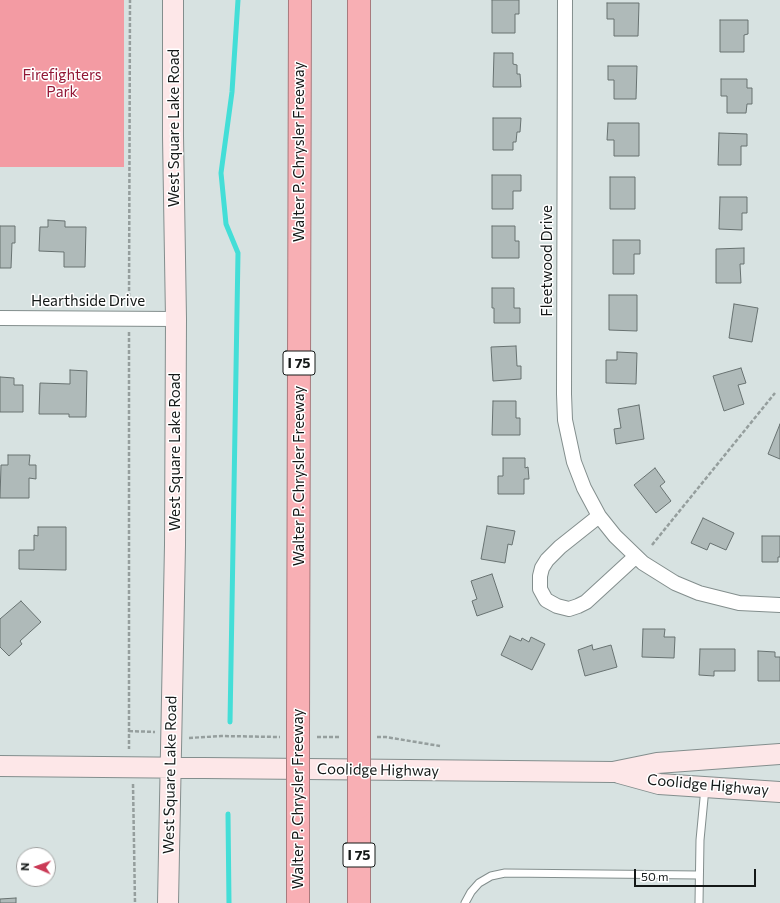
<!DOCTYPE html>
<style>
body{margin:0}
#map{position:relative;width:780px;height:903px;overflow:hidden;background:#d7e2e1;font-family:Commissioner,sans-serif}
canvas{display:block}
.north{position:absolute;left:16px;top:847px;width:40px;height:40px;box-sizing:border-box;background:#fff;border:1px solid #a1a3a2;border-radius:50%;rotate:272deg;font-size:11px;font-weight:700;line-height:16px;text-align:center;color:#141817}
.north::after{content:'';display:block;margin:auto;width:14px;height:18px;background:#ca3a56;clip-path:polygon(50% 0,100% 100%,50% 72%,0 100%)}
.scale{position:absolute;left:634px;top:869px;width:122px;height:18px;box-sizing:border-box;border:2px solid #141817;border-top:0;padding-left:5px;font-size:12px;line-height:14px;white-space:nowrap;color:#141817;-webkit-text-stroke:3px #fff;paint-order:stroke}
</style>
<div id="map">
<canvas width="780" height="903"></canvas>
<div class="north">N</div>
<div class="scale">50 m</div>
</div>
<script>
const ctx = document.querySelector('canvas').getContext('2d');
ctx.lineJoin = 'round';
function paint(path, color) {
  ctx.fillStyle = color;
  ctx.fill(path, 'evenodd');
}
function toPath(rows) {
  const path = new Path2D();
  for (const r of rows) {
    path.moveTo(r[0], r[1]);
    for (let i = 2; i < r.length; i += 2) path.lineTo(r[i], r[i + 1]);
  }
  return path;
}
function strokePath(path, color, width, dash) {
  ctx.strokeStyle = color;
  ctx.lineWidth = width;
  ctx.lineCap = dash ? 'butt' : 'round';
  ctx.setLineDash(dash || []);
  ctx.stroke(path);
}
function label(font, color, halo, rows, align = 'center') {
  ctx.font = font + ' Commissioner,sans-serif';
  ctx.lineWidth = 3;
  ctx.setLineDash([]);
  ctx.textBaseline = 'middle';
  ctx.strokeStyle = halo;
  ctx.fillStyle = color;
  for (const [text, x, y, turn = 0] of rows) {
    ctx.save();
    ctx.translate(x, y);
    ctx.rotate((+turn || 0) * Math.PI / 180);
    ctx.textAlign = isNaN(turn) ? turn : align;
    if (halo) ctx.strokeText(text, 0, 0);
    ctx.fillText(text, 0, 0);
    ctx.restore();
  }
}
const green = toPath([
 [0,0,124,0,124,167,0,167]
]);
const stream = toPath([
 [230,722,238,253,226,224,221,173,232,92,238,0],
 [228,814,229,903]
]);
const building = toPath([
 [492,0,519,0,519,14,515,14,515,33,492,33,492,0],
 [607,3,639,3,638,36,614,36,614,19,607,19,607,3],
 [720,20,748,20,748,34,744,35,744,52,720,52,720,20],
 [494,53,513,53,513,64,517,65,517,74,520,74,521,87,493,87,494,53],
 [608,66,637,66,636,99,614,99,614,80,608,80,608,66],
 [721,79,747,79,747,88,752,88,752,104,747,104,746,113,727,113,727,96,721,96,721,79],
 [493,118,521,118,520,132,517,132,516,142,513,142,513,150,493,150,493,118],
 [608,123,639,123,639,156,614,156,614,140,607,140,608,123],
 [719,133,747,134,747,146,741,146,741,165,718,165,719,133],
 [492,175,521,175,521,191,513,191,513,209,492,209,492,175],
 [610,177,635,177,635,209,610,209,610,177],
 [720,197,747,197,747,213,742,213,742,230,719,229,720,197],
 [48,220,65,221,65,227,86,227,85,267,64,267,64,252,39,251,40,227,48,227,48,220],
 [0,226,15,226,15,243,12,243,11,268,0,268,0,226],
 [492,226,515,226,515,241,519,241,519,258,492,258,492,226],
 [613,240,640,240,640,254,634,254,634,274,613,274,613,240],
 [744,248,744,264,740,264,741,283,716,283,716,249,744,248],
 [492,288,514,288,514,308,520,308,520,323,494,323,494,308,492,308,492,288],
 [609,295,637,295,637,331,609,330,609,295],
 [734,304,758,308,752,342,729,338,734,304],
 [516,346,517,366,521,366,521,379,493,381,491,347,516,346],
 [617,352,637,353,636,384,606,383,606,360,617,360,617,352],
 [741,368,746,383,738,385,744,404,724,411,713,376,741,368],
 [70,370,87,371,86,417,69,417,69,414,39,414,40,383,70,384,70,370],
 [0,377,14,378,14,385,23,385,23,412,0,412,0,377],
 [493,401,516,401,516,418,520,418,520,435,492,435,493,401],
 [639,405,644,439,616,444,614,429,621,428,618,409,639,405],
 [780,424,780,459,768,454,780,424],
 [8,455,30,455,29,465,36,465,36,479,29,478,29,498,0,498,1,465,8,465,8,455],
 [503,458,525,458,525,468,528,467,529,479,524,479,524,494,498,494,498,476,503,476,503,458],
 [655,468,665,482,660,486,671,501,656,513,634,485,655,468],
 [703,518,734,533,726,550,710,543,707,550,691,543,703,518],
 [487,526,515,531,512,545,508,544,505,563,481,559,487,526],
 [38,527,66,527,66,570,19,569,19,550,34,550,34,535,38,536,38,527],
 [762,536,780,536,780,557,778,557,778,562,762,562,762,536],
 [492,574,503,607,477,616,472,601,477,599,471,581,492,574],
 [21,601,41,622,20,641,22,644,9,656,0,647,0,619,21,601],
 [643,629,665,629,664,637,675,637,674,658,642,657,643,629],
 [510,636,521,641,522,638,529,642,531,637,545,644,532,670,501,655,510,636],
 [592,645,593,650,611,645,617,667,585,676,578,650,592,645],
 [700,649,735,649,735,671,714,671,714,676,699,675,700,649],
 [758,651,775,652,775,657,780,657,780,681,758,681,758,651],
 [16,898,16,903,0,903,0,899,16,898]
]);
const path = toPath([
 [129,303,130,0],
 [129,332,129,749],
 [652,545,775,393],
 [129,731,155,732],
 [317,737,340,737],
 [377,737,386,737,440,746],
 [189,738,221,736,280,737],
 [133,784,135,903]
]);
const lane = toPath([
 [465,903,471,892,479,883,491,876,505,873,699,875],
 [699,903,700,840,705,788]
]);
const street = toPath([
 [565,0,564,394,565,420,574,462,584,488,599,516,615,536,643,563,675,583,699,593,739,603,780,605],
 [0,318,176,319],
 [599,516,560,547,547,560,542,568,540,576,540,589,546,600,557,606,569,609,578,606,586,602,635,557]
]);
const secondary = toPath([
 [0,766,613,772,657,763,780,754],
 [619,773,659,784,780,792],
 [168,903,175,545,176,319,173,136,173,0]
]);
const highway = toPath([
 [359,0,359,726],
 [298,726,300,0],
 [298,903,298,808],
 [359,903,359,807]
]);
const highwayBridge = toPath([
 [359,726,359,807],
 [298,808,298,726]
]);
const shields = [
 [299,363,32],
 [359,855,32]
];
const shieldNames = [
 ["I 75",299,363],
 ["I 75",359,855]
];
const parkNames = [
 ["Firefighters",62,75],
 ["Park",62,92]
];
const streetNames = [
 ["West Square Lake Road",174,128,-90],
 ["Walter P. Chrysler Freeway",299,152,-90],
 ["Fleetwood Drive",547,261,-90],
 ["Hearthside Drive",88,301],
 ["West Square Lake Road",175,452,-90],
 ["Walter P. Chrysler Freeway",299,476,-90],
 ["Coolidge Highway",378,770,1],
 ["West Square Lake Road",170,775,-89],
 ["Coolidge Highway",708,785,5],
 ["Walter P. Chrysler Freeway",298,799,-90]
];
paint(green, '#f39ba3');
strokePath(stream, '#44ded7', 5);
paint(building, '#afbab9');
strokePath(building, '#687271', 1);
strokePath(lane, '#838e8d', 9);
strokePath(street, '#838e8d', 16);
strokePath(secondary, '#838e8d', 22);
strokePath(highway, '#a87a7d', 24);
strokePath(path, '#959e9d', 2.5, [4, 2]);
strokePath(lane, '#fff', 7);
strokePath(street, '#fff', 14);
strokePath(secondary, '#fde7e8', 20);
strokePath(highway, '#f8afb4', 22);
strokePath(highwayBridge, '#a87a7d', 24, []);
strokePath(highwayBridge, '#f8afb4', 22);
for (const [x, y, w] of shields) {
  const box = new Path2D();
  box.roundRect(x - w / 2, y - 12, w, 24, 3);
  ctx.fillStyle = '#fff';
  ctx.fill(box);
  strokePath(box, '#141817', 1);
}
label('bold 14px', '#141817', null, shieldNames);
label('15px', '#921735', '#fff', parkNames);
label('15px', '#141817', '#fff', streetNames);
</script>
